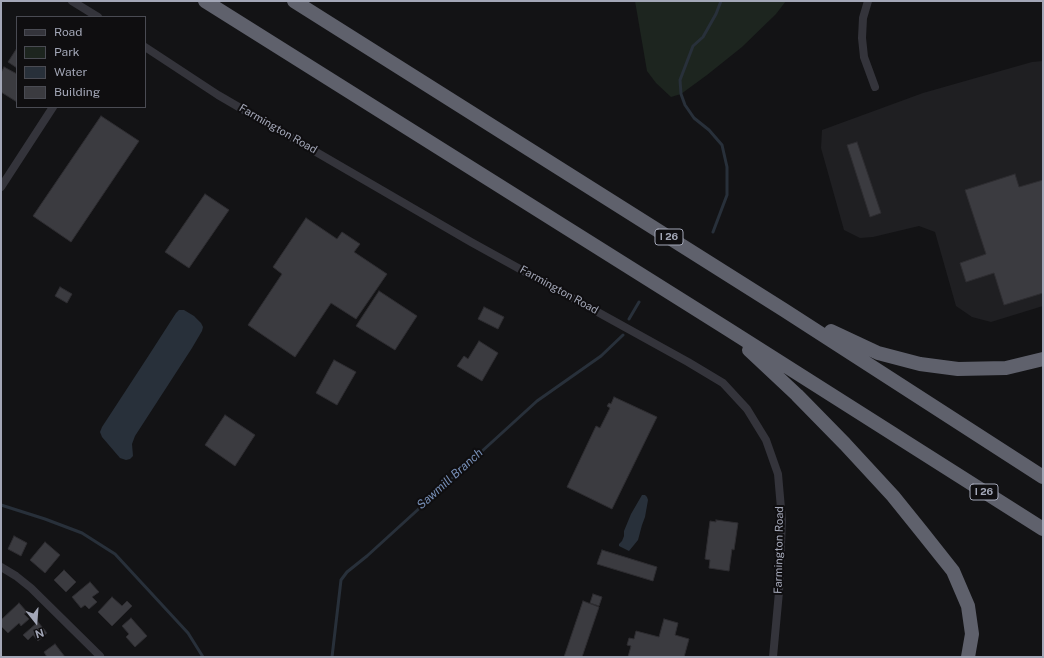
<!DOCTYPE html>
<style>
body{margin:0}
#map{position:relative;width:1044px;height:658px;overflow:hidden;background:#131315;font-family:"Public Sans",sans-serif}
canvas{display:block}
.frame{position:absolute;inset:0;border:2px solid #a3a7b7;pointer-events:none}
.legend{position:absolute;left:16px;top:16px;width:130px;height:92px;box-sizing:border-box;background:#0f0e10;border:1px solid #4a4b53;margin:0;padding:5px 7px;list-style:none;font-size:12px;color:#a3a7b7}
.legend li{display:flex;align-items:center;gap:8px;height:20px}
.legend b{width:20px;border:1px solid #4a4b53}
.north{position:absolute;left:16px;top:602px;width:40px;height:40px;-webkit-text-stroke:3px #0f0e10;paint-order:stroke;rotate:163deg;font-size:11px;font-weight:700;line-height:16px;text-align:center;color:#a3a7b7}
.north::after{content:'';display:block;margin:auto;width:14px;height:18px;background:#a3a7b7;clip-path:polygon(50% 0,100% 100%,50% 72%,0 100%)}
</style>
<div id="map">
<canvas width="1044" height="658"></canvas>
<div class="frame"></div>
<ul class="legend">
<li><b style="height:5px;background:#34343b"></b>Road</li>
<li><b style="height:11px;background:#1d251f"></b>Park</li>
<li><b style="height:11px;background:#28303a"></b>Water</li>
<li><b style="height:11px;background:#3b3b40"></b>Building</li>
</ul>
<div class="north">N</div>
</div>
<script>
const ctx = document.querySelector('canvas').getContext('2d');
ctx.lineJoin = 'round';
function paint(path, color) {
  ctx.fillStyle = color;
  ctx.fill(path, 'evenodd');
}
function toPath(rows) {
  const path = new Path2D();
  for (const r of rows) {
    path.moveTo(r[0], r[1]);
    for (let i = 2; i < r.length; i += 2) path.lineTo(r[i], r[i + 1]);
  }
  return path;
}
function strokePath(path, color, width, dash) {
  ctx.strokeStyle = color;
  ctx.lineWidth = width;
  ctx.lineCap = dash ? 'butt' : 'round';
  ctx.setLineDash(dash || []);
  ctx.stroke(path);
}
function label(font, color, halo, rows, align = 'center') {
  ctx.font = font + ' "Public Sans",sans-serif';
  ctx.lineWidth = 4;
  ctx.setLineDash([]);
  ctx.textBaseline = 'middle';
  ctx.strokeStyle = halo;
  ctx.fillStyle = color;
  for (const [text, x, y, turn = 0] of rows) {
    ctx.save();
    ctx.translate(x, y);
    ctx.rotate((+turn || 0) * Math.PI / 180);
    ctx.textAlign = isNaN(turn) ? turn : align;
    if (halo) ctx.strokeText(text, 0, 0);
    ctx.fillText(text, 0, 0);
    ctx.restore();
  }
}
const built = toPath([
 [1043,61,1043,306,991,322,972,317,956,306,935,232,919,226,873,237,860,238,844,230,821,148,822,130,923,93,1032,62]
]);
const green = toPath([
 [635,1,786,1,776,14,742,47,707,75,681,94,671,97,656,83,647,71]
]);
const water = toPath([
 [179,310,184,310,194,316,201,323,203,327,202,331,192,348,135,436,132,444,133,456,130,459,126,460,120,458,102,437,100,432,102,427,149,355,176,313],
 [642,495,645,495,647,497,648,500,645,517,642,525,638,540,629,551,619,546,619,544,622,541,624,536,624,531,631,514]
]);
const stream = toPath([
 [713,232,727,195,727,167,722,145,709,130,694,118,685,105,681,94,680,80,693,46,703,37,716,14,721,1],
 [629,319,639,302],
 [1,505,45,519,82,533,115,554,188,633,203,657],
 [332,657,341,580,347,572,367,556,537,401,601,356,623,335]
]);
const building = toPath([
 [17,48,17,68,8,62,17,48],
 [4,67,17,74,17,102,1,92,1,73,4,67],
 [101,116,139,141,71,242,33,216,101,116],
 [857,142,881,213,870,217,847,145,857,142],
 [1015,174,1019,187,1043,180,1043,293,1004,305,994,273,966,282,960,263,986,254,965,190,1015,174],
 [205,194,229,210,189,268,165,252,205,194],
 [306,218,337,239,342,232,360,244,354,252,387,274,356,319,331,303,295,357,248,325,282,274,273,267,306,218],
 [60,287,72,294,67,303,55,296,60,287],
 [379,291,417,316,395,350,356,326,379,291],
 [484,307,504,317,498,329,478,319,484,307],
 [479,341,498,353,482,381,457,366,464,356,468,359,479,341],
 [334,360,356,372,337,405,316,393,334,360],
 [614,397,657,417,612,509,567,487,596,426,600,428,610,408,607,406,609,403,611,404,614,397],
 [225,415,255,435,235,466,205,445,225,415],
 [716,520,738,523,734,550,732,549,729,571,709,568,710,560,705,559,710,521,716,522,716,520],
 [14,536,27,543,21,556,8,549,14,536],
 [45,542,60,555,45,573,30,560,45,542],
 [602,550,657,567,653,581,597,564,602,550],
 [64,570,76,582,66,592,54,580,64,570],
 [90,582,99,592,92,597,97,602,89,609,85,605,81,608,72,597,90,582],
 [593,594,602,597,599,606,590,603,593,594],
 [112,597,122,606,127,601,132,606,112,626,98,612,112,597],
 [583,601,599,607,582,657,564,657,583,601],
 [19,603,27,612,24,614,29,619,21,626,19,623,8,633,1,626,1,620,19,603],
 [131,618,147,636,135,647,126,637,129,634,122,626,131,618],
 [664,619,678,623,675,635,689,639,684,657,628,657,631,646,627,645,629,638,634,639,636,631,659,637,664,619],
 [38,622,47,633,38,641,33,635,28,640,23,635,38,622],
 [55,644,65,657,47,657,44,652,55,644]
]);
const street = toPath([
 [72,1,98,17],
 [868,1,863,18,862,38,864,57,875,87],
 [145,47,218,95,471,242,688,362,723,383,747,409,766,440,778,474,782,520,779,592,773,657],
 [1,187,53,107],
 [1,567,16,576,31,588,100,656]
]);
const highway = toPath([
 [205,1,726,328,1043,529],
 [294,1,784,310,1043,477],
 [831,331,878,353,920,364,958,369,1006,368,1043,359],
 [749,350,797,395,845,444,893,496,922,532,953,571,968,606,972,634,968,657]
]);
const shields = [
 [669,237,28],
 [984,492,28]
];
const shieldNames = [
 ["I 26",669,237],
 ["I 26",984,492]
];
const streetNames = [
 ["Farmington Road",278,129,30],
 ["Farmington Road",559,290,29],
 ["Farmington Road",779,550,-89]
];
const waterNames = [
 ["Sawmill Branch",450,479,-42]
];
paint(built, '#1f1f22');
paint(green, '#1d251f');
paint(water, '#28303a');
strokePath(stream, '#28303a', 3);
paint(building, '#3b3b40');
strokePath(building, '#2e2d31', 1);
strokePath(street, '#34343b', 8);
strokePath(highway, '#5f616c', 14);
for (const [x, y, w] of shields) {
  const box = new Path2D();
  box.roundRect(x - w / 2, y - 8, w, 16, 3);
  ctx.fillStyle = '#0f0e10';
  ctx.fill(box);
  strokePath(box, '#a3a7b7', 1);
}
label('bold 10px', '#a3a7b7', null, shieldNames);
label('11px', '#a3a7b7', '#0f0e10', streetNames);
label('italic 12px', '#778fb6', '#0f0e10', waterNames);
</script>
